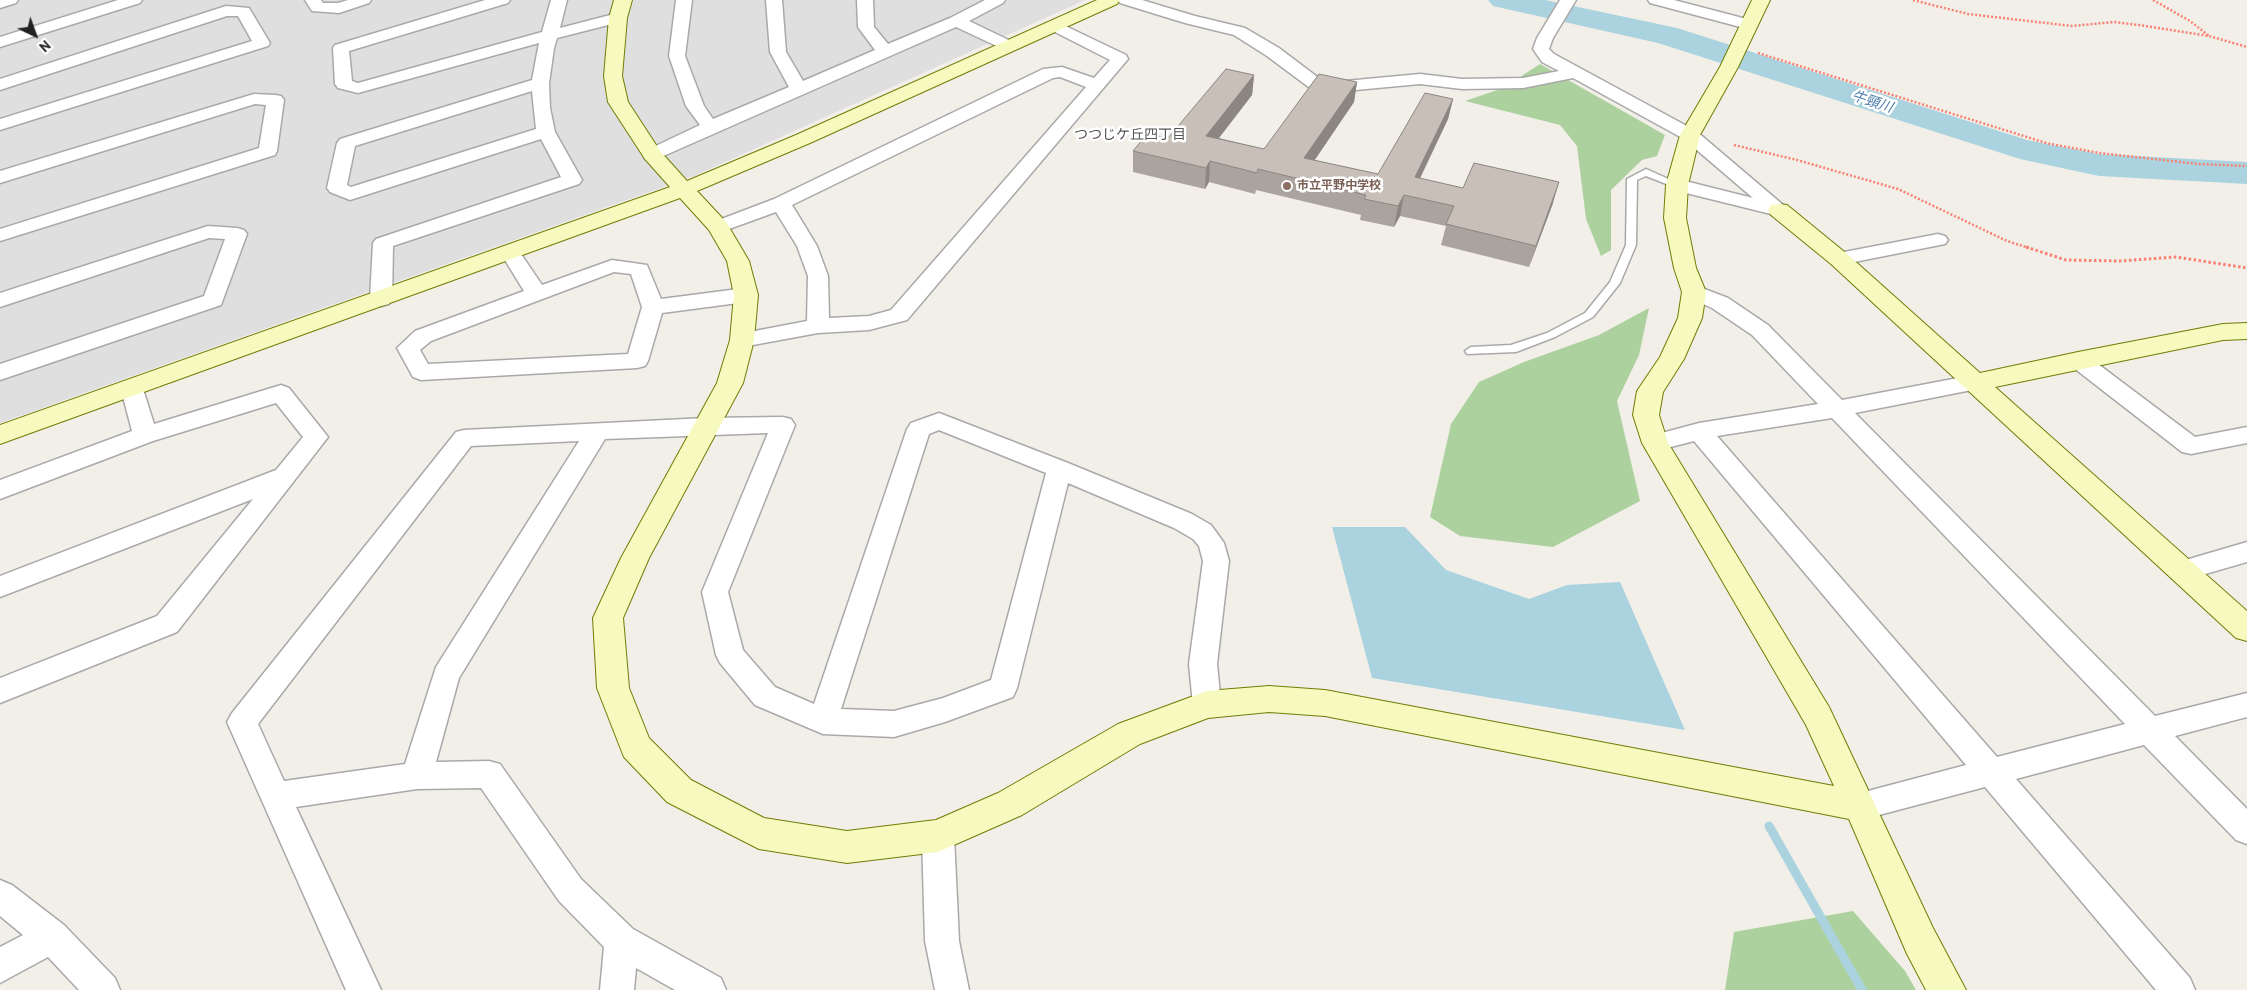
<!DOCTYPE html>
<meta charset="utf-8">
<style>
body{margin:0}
#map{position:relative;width:2247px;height:990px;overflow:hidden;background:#f2efe9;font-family:"PT Sans",sans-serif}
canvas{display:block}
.north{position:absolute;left:10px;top:10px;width:50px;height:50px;-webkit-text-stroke:4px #fff;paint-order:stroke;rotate:138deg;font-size:14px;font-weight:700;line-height:20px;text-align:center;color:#222}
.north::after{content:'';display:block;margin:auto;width:18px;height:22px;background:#222;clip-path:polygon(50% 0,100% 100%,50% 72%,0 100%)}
</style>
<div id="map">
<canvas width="2247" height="990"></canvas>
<div class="north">N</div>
</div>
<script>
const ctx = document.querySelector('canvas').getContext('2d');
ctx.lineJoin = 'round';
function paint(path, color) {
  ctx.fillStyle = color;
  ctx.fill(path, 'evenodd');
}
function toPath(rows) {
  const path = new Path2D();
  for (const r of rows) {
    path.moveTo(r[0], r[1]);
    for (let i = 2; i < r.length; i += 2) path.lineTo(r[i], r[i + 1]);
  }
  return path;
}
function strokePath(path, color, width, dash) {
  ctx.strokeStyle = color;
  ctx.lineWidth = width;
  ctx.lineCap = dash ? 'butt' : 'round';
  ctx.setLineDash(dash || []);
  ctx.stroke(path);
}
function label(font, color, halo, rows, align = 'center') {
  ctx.font = font + ' "PT Sans","Noto Sans JP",sans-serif';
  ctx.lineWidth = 5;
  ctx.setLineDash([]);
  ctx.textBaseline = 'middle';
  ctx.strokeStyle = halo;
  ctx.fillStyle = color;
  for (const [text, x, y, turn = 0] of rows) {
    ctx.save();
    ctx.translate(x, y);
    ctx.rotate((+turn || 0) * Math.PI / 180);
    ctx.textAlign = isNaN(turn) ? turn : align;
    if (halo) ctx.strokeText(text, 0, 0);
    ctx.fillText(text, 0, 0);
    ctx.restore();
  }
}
const residential = toPath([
 [0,0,1085,0,694,176,0,423]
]);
const forest = toPath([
 [1540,64,1665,135,1657,156,1642,160,1611,190,1611,250,1601,256,1586,219,1577,146,1560,125,1465,101,1503,88],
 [1649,308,1639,355,1617,401,1640,501,1553,547,1460,536,1430,517,1451,424,1479,382,1524,362,1599,335],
 [1853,911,1905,971,1916,990,1725,990,1734,932]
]);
const water = toPath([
 [1332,527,1405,527,1446,570,1529,599,1567,585,1620,582,1685,730,1372,678]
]);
const stream = toPath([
 [1769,826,1862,990]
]);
const river = toPath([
 [1488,0,1545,0,1677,28,2027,140,2099,154,2247,162,2247,184,2099,176,2020,159,1658,43,1493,6,1488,0]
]);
const pathFar1 = toPath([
 [1913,0,1968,14,2072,26,2114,22,2139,25,2209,36,2247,47],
 [2153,0,2190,21,2209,36],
 [1758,53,2046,143,2099,153,2199,164,2247,166],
 [1734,145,1797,160,1898,189,2007,241,2029,248]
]);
const path = toPath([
 [2026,247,2066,260,2119,261,2176,257,2247,268]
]);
const lane = toPath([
 [1646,169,1682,185,1677,188,1674,187,1646,176,1637,180,1636,245,1620,283,1593,317,1555,337,1516,352,1467,354,1465,351,1471,347,1511,345,1547,333,1585,313,1610,282,1626,245,1627,179,1646,169]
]);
const street = toPath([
 [0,0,18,0,16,3,0,8,0,0],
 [118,0,142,0,140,3,0,47,0,37,118,0],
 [305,0,321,0,323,3,338,3,348,0,371,0,369,3,339,13,312,11,305,0],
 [485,0,510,0,508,3,349,51,352,81,358,83,542,32,551,0,567,0,560,28,618,13,624,15,626,18,624,21,557,38,554,48,549,83,550,108,555,132,582,180,579,184,393,246,392,299,389,304,381,306,373,304,370,299,373,243,376,239,561,177,541,139,350,200,330,192,327,188,337,143,340,139,532,80,539,43,358,93,338,88,335,84,333,48,335,45,485,0],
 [532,91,536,129,351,187,347,185,355,146,532,91],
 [676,0,692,0,685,56,704,106,713,119,789,87,770,52,766,0,782,0,786,52,803,81,875,50,858,27,857,0,873,0,874,27,888,44,950,18,985,0,1005,0,1003,3,969,21,1015,43,1017,46,1015,49,1003,49,956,27,652,161,645,159,643,155,645,151,700,125,686,106,669,56,676,0],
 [1118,0,1142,0,1195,16,1245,28,1279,48,1320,79,1345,81,1420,74,1462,79,1523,78,1559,71,1542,62,1533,49,1537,38,1560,0,1576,0,1553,38,1549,49,1554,54,1696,131,1789,210,1786,214,1779,216,1670,189,1667,185,1670,181,1677,179,1753,198,1684,139,1573,78,1523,88,1462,89,1420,84,1345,91,1316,89,1310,88,1267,56,1234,35,1185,23,1120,3,1118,0],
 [1648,0,1674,0,1754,21,1756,24,1754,27,1748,29,1650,3,1648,0],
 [226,6,249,8,270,43,268,46,0,130,0,119,252,41,238,16,227,16,0,90,0,79,226,6],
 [1055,21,1126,55,1128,59,907,320,869,330,818,333,742,347,734,345,731,340,734,335,807,321,808,276,797,246,776,212,718,233,711,231,708,227,711,223,774,199,1043,69,1062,67,1094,78,1110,60,1049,29,1047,26,1049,23,1055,21],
 [1060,77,1086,87,891,310,869,316,829,318,828,276,817,246,792,205,1053,78,1060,77],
 [254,94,275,95,281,96,284,100,277,151,275,155,0,241,0,229,259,148,266,105,255,104,0,183,0,171,254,94],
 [208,226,237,228,244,230,247,234,221,305,0,380,0,364,204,296,225,239,209,238,0,307,0,293,208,226],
 [1938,234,1945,236,1948,240,1945,244,1839,265,1832,263,1829,259,1832,255,1839,253,1938,234],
 [510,246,517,248,542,285,612,260,647,265,661,299,746,288,753,290,757,295,753,300,746,302,662,313,648,361,645,366,637,368,421,380,413,377,397,348,415,331,524,291,500,252,503,248,510,246],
 [614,272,631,274,642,307,628,354,428,364,420,350,431,341,614,272],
 [1694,285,1728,298,1768,325,1842,400,1974,375,1982,378,1985,383,1982,388,1855,413,2155,716,2247,693,2247,717,2175,736,2247,809,2247,844,2236,840,2144,745,2016,779,2190,978,2195,990,2156,990,1985,787,1860,820,1849,816,1845,806,1849,796,1966,765,1694,441,1655,451,1647,449,1643,443,1647,437,1699,423,1818,404,1752,335,1712,308,1687,297,1683,292,1687,287,1694,285],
 [1832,418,2125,724,1997,757,1717,436,1832,418],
 [2078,353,2086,355,2195,437,2247,427,2247,443,2191,454,2182,452,2070,365,2067,360,2070,355,2078,353],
 [132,381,140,384,143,389,154,424,281,385,289,388,328,437,177,632,0,703,0,678,157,616,253,499,0,597,0,576,276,470,303,437,276,403,153,441,0,499,0,480,132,431,121,389,124,384,132,381],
 [939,413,1068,463,1192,514,1211,525,1224,543,1229,561,1217,664,1221,705,1217,714,1207,717,1197,714,1193,705,1189,664,1203,561,1199,546,1193,539,1174,528,1068,483,1017,688,1013,697,945,722,894,737,823,734,755,705,720,663,716,655,702,592,768,433,605,439,459,678,436,762,489,761,500,764,581,879,633,929,721,978,726,990,675,990,636,968,634,990,600,990,604,947,559,901,481,788,417,789,296,807,381,990,346,990,227,722,232,713,456,432,464,430,706,418,783,417,791,419,795,425,728,592,743,650,775,687,814,704,907,429,911,423,939,413],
 [939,430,1046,473,991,680,943,698,894,711,841,709,929,434,939,430],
 [579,441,436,667,405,764,284,781,258,724,471,446,579,441],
 [2247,542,2247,562,2181,581,2172,578,2168,571,2172,564,2247,542],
 [938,821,949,826,954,836,959,941,969,990,935,990,925,941,922,836,927,826,938,821],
 [0,880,12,885,64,925,115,978,120,990,79,990,48,957,0,983,0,947,23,935,0,916,0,880]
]);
const secondary = toPath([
 [614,0,632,0,627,18,622,76,628,102,660,151,687,181,796,135,1097,0,1120,0,1117,4,810,143,697,191,726,222,749,261,758,295,754,340,743,383,649,558,623,618,629,688,649,738,691,780,764,818,847,831,936,820,998,793,1118,724,1207,691,1269,686,1325,690,1834,786,1806,725,1642,443,1633,415,1637,391,1660,357,1678,318,1682,292,1674,268,1664,218,1666,185,1680,135,1720,67,1752,0,1770,0,1738,67,1700,135,1688,185,1686,218,1696,268,1706,292,1702,318,1684,359,1663,392,1659,415,1668,443,1829,707,1933,928,1966,990,1926,990,1907,954,1849,819,1325,716,1269,712,1208,718,1140,744,1022,815,938,852,847,863,759,849,667,802,624,757,620,747,597,688,593,618,621,558,717,383,730,340,734,295,727,261,709,230,680,198,0,444,0,425,670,187,645,159,608,102,604,76,609,18,614,0],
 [1779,204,1787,205,1847,254,1980,373,2078,352,2223,324,2247,323,2247,339,2223,340,1995,387,2247,611,2247,641,2236,638,1831,264,1771,215,1768,210,1771,205,1779,204]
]);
const wall = toPath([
 [1254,75,1252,95,1219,138,1264,149,1357,82,1354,102,1314,160,1378,174,1453,99,1448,119,1420,179,1463,188,1553,203,1529,267,1441,245,1446,226,1400,216,1394,227,1360,220,1361,215,1256,190,1255,194,1209,182,1205,189,1133,172,1133,151,1168,138]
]);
const shadedWall = toPath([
 [1254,75,1252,95,1205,156,1206,136],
 [1357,82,1354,102,1302,179,1304,158],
 [1453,99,1448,119,1411,196,1415,177],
 [1210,161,1209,182,1205,189,1206,168],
 [1559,182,1553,203,1529,267,1536,246],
 [1404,195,1400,216,1394,227,1398,206]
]);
const building = toPath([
 [1226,69,1254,75,1206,136,1264,149,1319,74,1357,82,1304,158,1378,174,1425,93,1453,99,1415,177,1463,188,1474,163,1559,182,1536,246,1446,224,1454,206,1404,195,1398,206,1364,199,1366,195,1258,169,1257,173,1210,161,1206,168,1133,151,1147,134,1168,138,1226,69]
]);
const markers = [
 [1287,186,5,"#8d6e63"]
];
const farEducationnames = [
 ["市立平野中学校",1297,186]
];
const farWaternames = [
 ["牛頸川",1872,102,18]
];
const farNeighbourhoodnames = [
 ["つつじケ丘四丁目",1130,135]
];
paint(residential, '#e0dfdf');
paint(forest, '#add19e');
paint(water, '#aad3df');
strokePath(stream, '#aad3df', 9);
paint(river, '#aad3df');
strokePath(lane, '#a9a9a9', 3);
strokePath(street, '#a9a9a9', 3);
strokePath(secondary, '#707d05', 2);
strokePath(pathFar1, '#fa8072', 2.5, [2, 2]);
strokePath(path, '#fa8072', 3, [2.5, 2.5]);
paint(lane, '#fff');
paint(street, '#fff');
paint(secondary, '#f7fabf');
paint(wall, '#aba49e');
paint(shadedWall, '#8b8681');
paint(building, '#c7bfb8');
strokePath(building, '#8b8681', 1);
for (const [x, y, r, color] of markers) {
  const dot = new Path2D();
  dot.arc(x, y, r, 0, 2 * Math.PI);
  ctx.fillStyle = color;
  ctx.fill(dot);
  strokePath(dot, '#fff', 2);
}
label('bold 12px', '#785e54', '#fff', farEducationnames, 'left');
label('italic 14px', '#4a7aab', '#fff', farWaternames);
label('14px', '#555', '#fff', farNeighbourhoodnames);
</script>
